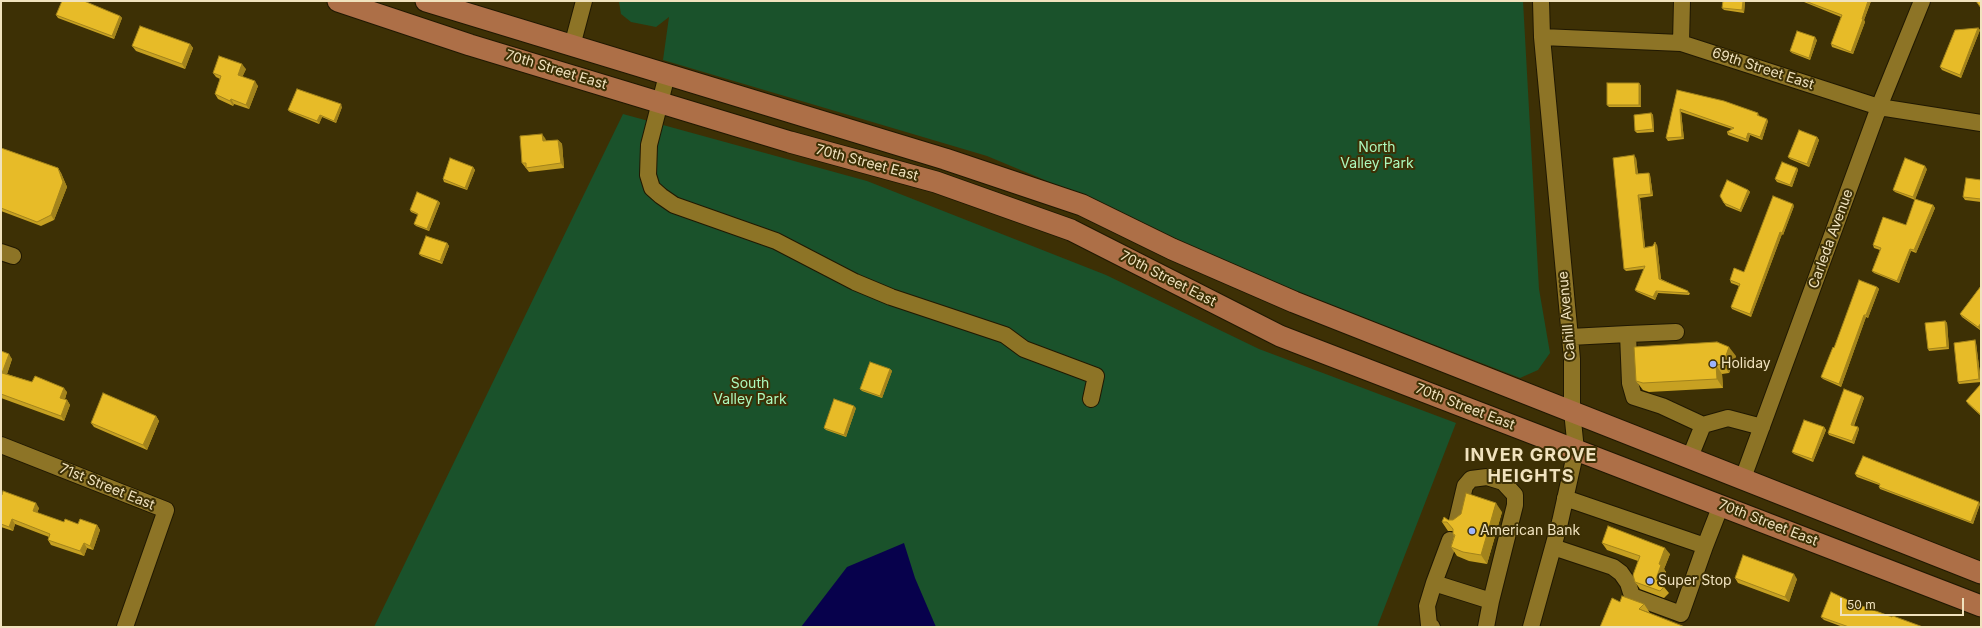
<!DOCTYPE html>
<style>
body{margin:0}
#map{position:relative;width:1982px;height:628px;overflow:hidden;background:#3d3005;font-family:Inter,sans-serif}
canvas{display:block}
.frame{position:absolute;inset:0;border:2px solid #f0e2be;pointer-events:none}
.scale{position:absolute;left:1840px;top:598px;width:124px;height:18px;box-sizing:border-box;border:2px solid #f0e2be;border-top:0;padding-left:5px;font-size:12px;line-height:14px;white-space:nowrap;color:#f0e2be;-webkit-text-stroke:3px #3d3005;paint-order:stroke}
</style>
<div id="map">
<canvas width="1982" height="628"></canvas>
<div class="frame"></div>
<div class="scale">50 m</div>
</div>
<script>
const ctx = document.querySelector('canvas').getContext('2d');
ctx.lineJoin = 'round';
function paint(path, color) {
  ctx.fillStyle = color;
  ctx.fill(path, 'evenodd');
}
function toPath(rows) {
  const path = new Path2D();
  for (const r of rows) {
    path.moveTo(r[0], r[1]);
    for (let i = 2; i < r.length; i += 2) path.lineTo(r[i], r[i + 1]);
  }
  return path;
}
function strokePath(path, color, width, dash) {
  ctx.strokeStyle = color;
  ctx.lineWidth = width;
  ctx.lineCap = dash ? 'butt' : 'round';
  ctx.setLineDash(dash || []);
  ctx.stroke(path);
}
function label(font, color, halo, rows, align = 'center') {
  ctx.font = font + ' Inter,sans-serif';
  ctx.lineWidth = 4;
  ctx.setLineDash([]);
  ctx.textBaseline = 'middle';
  ctx.strokeStyle = halo;
  ctx.fillStyle = color;
  for (const [text, x, y, turn = 0] of rows) {
    ctx.save();
    ctx.translate(x, y);
    ctx.rotate((+turn || 0) * Math.PI / 180);
    ctx.textAlign = isNaN(turn) ? turn : align;
    if (halo) ctx.strokeText(text, 0, 0);
    ctx.fillText(text, 0, 0);
    ctx.restore();
  }
}
const green = toPath([
 [1523,1,1539,289,1550,353,1538,370,1520,378,1261,278,1071,191,987,156,663,60,669,17,656,27,631,22,621,14,619,2],
 [623,114,867,181,1106,275,1259,349,1456,423,1377,627,374,627]
]);
const water = toPath([
 [904,543,915,578,936,627,801,627,847,567]
]);
const minor = toPath([
 [1542,37,1681,43,1879,107,1981,123],
 [1681,43,1682,1],
 [572,46,584,1],
 [667,75,649,145,648,175,652,188,661,196,674,205,776,241,855,282,891,297,1005,335,1024,349,1096,376,1091,399],
 [1,252,13,256],
 [1628,334,1676,332],
 [1570,337,1628,334,1630,383,1634,397,1662,406,1703,425,1690,457],
 [1703,425,1728,418,1762,427],
 [1,445,166,510,125,627],
 [1743,478,1879,107,1922,1],
 [1565,498,1705,546,1721,505],
 [1457,520,1465,486,1471,479,1487,477,1503,482,1515,495,1515,505,1491,601],
 [1553,547,1613,567,1621,573,1628,583,1632,596,1681,614,1705,546],
 [1434,583,1450,540],
 [1432,627,1429,625,1427,606,1434,583,1491,601,1486,627],
 [1531,627,1560,522,1576,450,1572,411,1572,359,1542,37,1541,1]
]);
const major = toPath([
 [338,1,470,45,790,142,936,182,1071,230,1280,336,1981,606],
 [426,1,945,159,1082,205,1172,249,1294,302,1981,573]
]);
const wall = toPath([
 [1745,1,1744,13,1724,10,1722,8],
 [1803,1,1871,1,1864,20,1865,22,1853,54,1832,47,1831,44,1841,17,1804,2],
 [56,15,120,16,122,18,114,39,58,18],
 [1978,28,1980,30,1961,78,1942,70,1940,67],
 [1817,40,1810,60,1792,53,1790,51],
 [190,44,193,48,185,69,136,51,132,46],
 [246,69,242,77,258,86,249,109,234,104,233,106,218,99,215,94,220,79,216,77,213,73],
 [1639,83,1641,86,1641,107,1609,107,1607,105],
 [1677,90,1758,113,1759,116,1768,121,1762,140,1750,135,1748,142,1728,135,1727,132,1732,129,1681,112,1684,139,1668,141,1666,138],
 [342,107,336,123,322,117,319,124,290,112,288,110],
 [1651,113,1653,115,1654,132,1637,133,1635,131],
 [1817,137,1819,140,1809,167,1790,159,1788,157],
 [545,138,546,141,558,140,562,144,564,168,529,172,522,163],
 [1,148,58,168,61,173,67,187,54,220,41,226,1,211],
 [1636,158,1638,174,1649,173,1650,175,1653,196,1640,198,1645,247,1653,246,1657,245,1661,279,1690,293,1689,295,1658,293,1655,300,1637,292,1635,290,1644,269,1626,271,1624,269],
 [473,167,475,170,467,190,444,182,443,179],
 [1797,168,1798,170,1792,187,1777,182,1775,179],
 [1927,169,1915,199,1933,205,1935,208,1916,253,1911,251,1899,283,1874,273,1872,271,1880,250,1874,248,1873,245,1906,225,1915,200,1895,192,1893,190],
 [1981,180,1981,202,1965,200,1963,197],
 [1748,190,1750,192,1741,212,1726,206,1724,203],
 [438,201,440,203,429,231,416,226,414,224,418,215,411,212,410,210],
 [1794,206,1783,235,1782,234,1751,317,1732,309,1731,307,1739,286,1731,283,1730,280,1744,272],
 [447,243,449,246,442,264,421,256,419,254],
 [1981,286,1981,328,1980,330,1962,317,1960,314],
 [1877,287,1879,289,1868,318,1866,317,1841,387,1823,379,1821,377,1834,348],
 [1945,321,1947,323,1949,349,1929,351,1928,349],
 [1975,340,1976,343,1981,382,1959,384,1958,382],
 [1,351,12,359,7,374,32,382,67,392,65,399,67,400,70,405,64,421,1,398],
 [1736,356,1729,373,1722,374,1723,388,1649,392,1643,390,1636,381],
 [890,369,892,371,882,398,862,391,860,389],
 [1981,386,1981,416,1968,404,1966,401],
 [1862,396,1864,398,1854,426,1858,427,1859,429,1854,444,1829,435,1828,433],
 [856,408,846,437,826,430,824,428],
 [156,416,159,421,147,450,94,427,91,423],
 [1824,427,1826,430,1813,462,1794,454,1792,452],
 [1855,474,1980,504,1973,524,1880,489,1879,487,1879,485,1857,477],
 [1,495,39,508,37,513,64,522,78,524,97,525,100,530,93,550,87,548,84,556,51,545,48,540,49,537,15,524,13,531,1,527],
 [1502,512,1487,564,1469,561,1457,556,1451,547,1454,536,1453,534,1453,531,1448,531,1442,522,1448,520,1453,520],
 [1602,543,1670,554,1664,569,1666,572,1661,584,1664,587,1669,593,1664,598,1640,589,1635,582,1638,561,1607,550],
 [1735,578,1797,579,1789,602,1738,583],
 [1620,602,1644,604,1650,613],
 [1854,603,1892,617,1923,627,1843,627,1824,620,1821,617]
]);
const shadedWall = toPath([
 [1743,1,1745,1,1744,13,1742,10],
 [1868,1,1871,1,1864,20,1865,22,1853,54,1851,52],
 [120,16,122,18,114,39,112,36],
 [1978,28,1980,30,1961,78,1960,75],
 [1815,37,1817,40,1810,60,1809,58],
 [190,44,193,48,185,69,182,64],
 [242,64,246,69,241,80,238,75],
 [255,81,258,86,249,109,246,105],
 [1639,83,1641,86,1641,107,1639,105],
 [231,99,234,104,233,106,230,101],
 [341,104,342,107,336,123,334,121],
 [1680,109,1681,112,1684,139,1682,137],
 [1651,113,1653,115,1654,132,1653,129],
 [320,115,322,117,319,124,317,121],
 [1767,119,1768,121,1762,140,1760,137],
 [1748,133,1750,135,1748,142,1746,139],
 [542,134,545,138,546,146,543,141],
 [1817,137,1819,140,1809,167,1807,164],
 [558,140,562,144,564,168,561,163],
 [1634,155,1636,158,1638,177,1636,174],
 [1925,166,1927,169,1915,200,1913,197],
 [473,167,475,170,467,190,465,188],
 [58,168,61,173,67,187,54,220,51,215],
 [1797,168,1798,170,1792,187,1790,185],
 [1649,173,1650,175,1653,196,1651,194],
 [1748,190,1750,192,1741,212,1740,210],
 [1638,195,1640,198,1645,250,1644,248],
 [438,201,440,203,429,231,427,229],
 [1793,204,1794,206,1783,235,1782,233],
 [1933,205,1935,208,1916,253,1914,250],
 [1780,232,1782,234,1751,317,1750,314],
 [1655,242,1657,245,1661,281,1659,279],
 [447,243,449,246,442,264,440,261],
 [1910,249,1911,251,1899,283,1897,281],
 [1877,287,1879,289,1868,318,1866,315],
 [1656,291,1658,293,1655,300,1653,297],
 [1864,315,1866,317,1841,387,1839,384],
 [1945,321,1947,323,1949,349,1947,347],
 [1981,323,1981,328,1980,330,1978,327],
 [1975,340,1976,343,1981,382,1979,379],
 [1729,347,1736,356,1729,373,1723,364],
 [9,354,12,359,6,377,2,373],
 [1716,365,1722,374,1723,388,1717,379],
 [890,369,892,371,882,398,880,396],
 [64,388,67,392,64,402,60,398],
 [1862,396,1864,398,1853,427,1851,425],
 [67,400,70,405,64,421,61,416],
 [854,406,856,408,846,437,844,435],
 [156,416,159,421,147,450,143,445],
 [1824,427,1826,430,1813,462,1812,459],
 [1858,427,1859,429,1854,444,1852,441],
 [1979,502,1980,504,1973,524,1971,522],
 [36,503,39,508,36,516,33,511],
 [1496,503,1502,512,1487,564,1481,555],
 [12,519,15,524,13,531,9,527],
 [97,525,100,530,93,550,90,546],
 [84,543,87,548,84,556,80,551],
 [1665,548,1670,554,1664,569,1666,572,1660,586,1656,579,1659,564],
 [1794,574,1797,579,1789,602,1785,597]
]);
const building = toPath([
 [62,1,84,1,120,16,112,36,56,15,62,1],
 [1723,1,1743,1,1742,10,1722,8,1723,1],
 [1805,1,1868,1,1862,19,1863,19,1851,52,1831,44,1842,15,1805,1],
 [1976,1,1981,1,1981,8,1976,1],
 [140,26,190,44,182,64,132,46,140,26],
 [1978,28,1960,75,1940,67,1955,30,1978,28],
 [1797,31,1815,37,1809,58,1790,51,1797,31],
 [219,56,242,64,238,75,255,81,246,105,231,99,230,101,215,94,221,76,213,73,219,56],
 [1607,83,1639,83,1639,105,1607,105,1607,83],
 [297,89,341,104,334,121,320,115,317,121,288,110,297,89],
 [1677,90,1724,101,1758,113,1757,115,1767,119,1760,137,1748,133,1746,139,1727,132,1734,128,1680,109,1682,137,1666,138,1677,90],
 [1651,113,1653,129,1635,131,1634,115,1651,113],
 [1799,130,1817,137,1807,164,1788,157,1799,130],
 [542,134,543,141,558,140,561,163,526,168,526,163,522,163,520,136,542,134],
 [1,148,58,168,63,182,51,215,37,222,1,208,1,148],
 [1634,155,1636,174,1649,173,1651,194,1638,195,1644,248,1653,246,1655,242,1659,279,1688,291,1688,293,1656,291,1653,297,1635,290,1645,266,1624,269,1613,158,1634,155],
 [450,158,473,167,465,188,443,179,450,158],
 [1905,158,1925,166,1913,197,1893,190,1905,158],
 [1782,162,1797,168,1790,185,1775,179,1782,162],
 [1966,178,1981,180,1981,199,1963,197,1966,178],
 [1727,180,1748,190,1740,210,1724,203,1720,196,1727,180],
 [417,192,438,201,427,229,414,224,418,214,410,210,417,192],
 [1773,196,1793,204,1782,233,1780,232,1750,314,1731,307,1740,284,1730,280,1734,268,1744,272,1773,196],
 [1915,199,1933,205,1914,250,1910,249,1897,281,1872,271,1881,248,1873,245,1883,217,1906,225,1915,199],
 [426,236,447,243,440,261,419,254,426,236],
 [1859,280,1877,287,1866,315,1864,315,1839,384,1821,377,1833,347,1834,348,1859,280],
 [1981,286,1981,323,1978,327,1960,314,1981,286],
 [1945,321,1947,347,1928,349,1925,323,1945,321],
 [1975,340,1979,379,1958,382,1954,343,1975,340],
 [1717,342,1729,347,1723,364,1716,365,1717,379,1643,383,1636,381,1634,347,1717,342],
 [1,351,9,354,2,373,32,382,35,376,64,388,60,398,67,400,61,416,1,394,1,351],
 [870,362,890,369,880,396,860,389,870,362],
 [1980,385,1981,386,1981,415,1966,401,1980,385],
 [1844,389,1862,396,1851,425,1858,427,1852,441,1828,433,1844,389],
 [103,393,156,416,143,445,91,423,103,393],
 [834,399,854,406,844,435,824,428,834,399],
 [1804,420,1824,427,1812,459,1792,452,1804,420],
 [1863,456,1979,502,1971,522,1879,487,1880,484,1855,474,1863,456],
 [3,491,36,503,33,511,64,522,65,519,78,524,80,519,97,525,90,546,84,543,80,551,48,540,50,534,12,519,9,527,1,524,1,495,2,495,3,491],
 [1466,493,1496,503,1481,555,1463,552,1451,547,1455,535,1453,534,1453,529,1447,522,1442,522,1444,517,1448,520,1453,520,1461,514,1466,493],
 [1608,526,1665,548,1659,564,1661,565,1656,579,1664,587,1660,591,1635,582,1633,575,1640,556,1602,543,1608,526],
 [1743,555,1794,574,1785,597,1735,578,1743,555],
 [1831,592,1854,603,1892,617,1893,616,1923,627,1849,627,1821,617,1831,592],
 [1622,596,1644,604,1639,609,1685,627,1600,627,1612,598,1620,602,1622,596]
]);
const markers = [
 [1713,364,4,"#9db4fd"],
 [1472,531,4,"#9db4fd"],
 [1650,581,4,"#9db4fd"]
];
const streetNames = [
 ["69th Street East",1763,69,18],
 ["70th Street East",556,70,17],
 ["70th Street East",867,163,15],
 ["Carleda Avenue",1831,239,-70],
 ["70th Street East",1168,279,27],
 ["Cahill Avenue",1567,316,-95],
 ["70th Street East",1465,407,21],
 ["71st Street East",107,487,22],
 ["70th Street East",1768,523,21]
];
const parkNames = [
 ["North",1377,148],
 ["Valley Park",1377,164],
 ["South",750,384],
 ["Valley Park",750,400]
];
const poiNames = [
 ["Holiday",1721,364],
 ["American Bank",1480,531],
 ["Super Stop",1658,581]
];
const districtNames = [
 ["INVER GROVE",1531,456],
 ["HEIGHTS",1531,477]
];
paint(green, '#1a522b');
paint(water, '#07014c');
strokePath(minor, '#201802', 18);
strokePath(major, '#201802', 23);
strokePath(minor, '#8d7426', 16);
strokePath(major, '#ad6f47', 21);
paint(wall, '#c7a122');
paint(shadedWall, '#a2831c');
paint(building, '#e7bb28');
strokePath(building, '#a2831c', 1);
for (const [x, y, r, color] of markers) {
  const dot = new Path2D();
  dot.arc(x, y, r, 0, 2 * Math.PI);
  ctx.fillStyle = color;
  ctx.fill(dot);
  strokePath(dot, '#3d3005', 1.5);
}
label('14px', '#f0e2be', '#3d3005', streetNames);
label('14px', '#acf9bd', '#3d3005', parkNames);
label('14px', '#f0e2be', '#3d3005', poiNames, 'left');
ctx.letterSpacing = '1px';
label('bold 18px', '#f0e2be', '#3d3005', districtNames);
ctx.letterSpacing = '0px';
</script>
